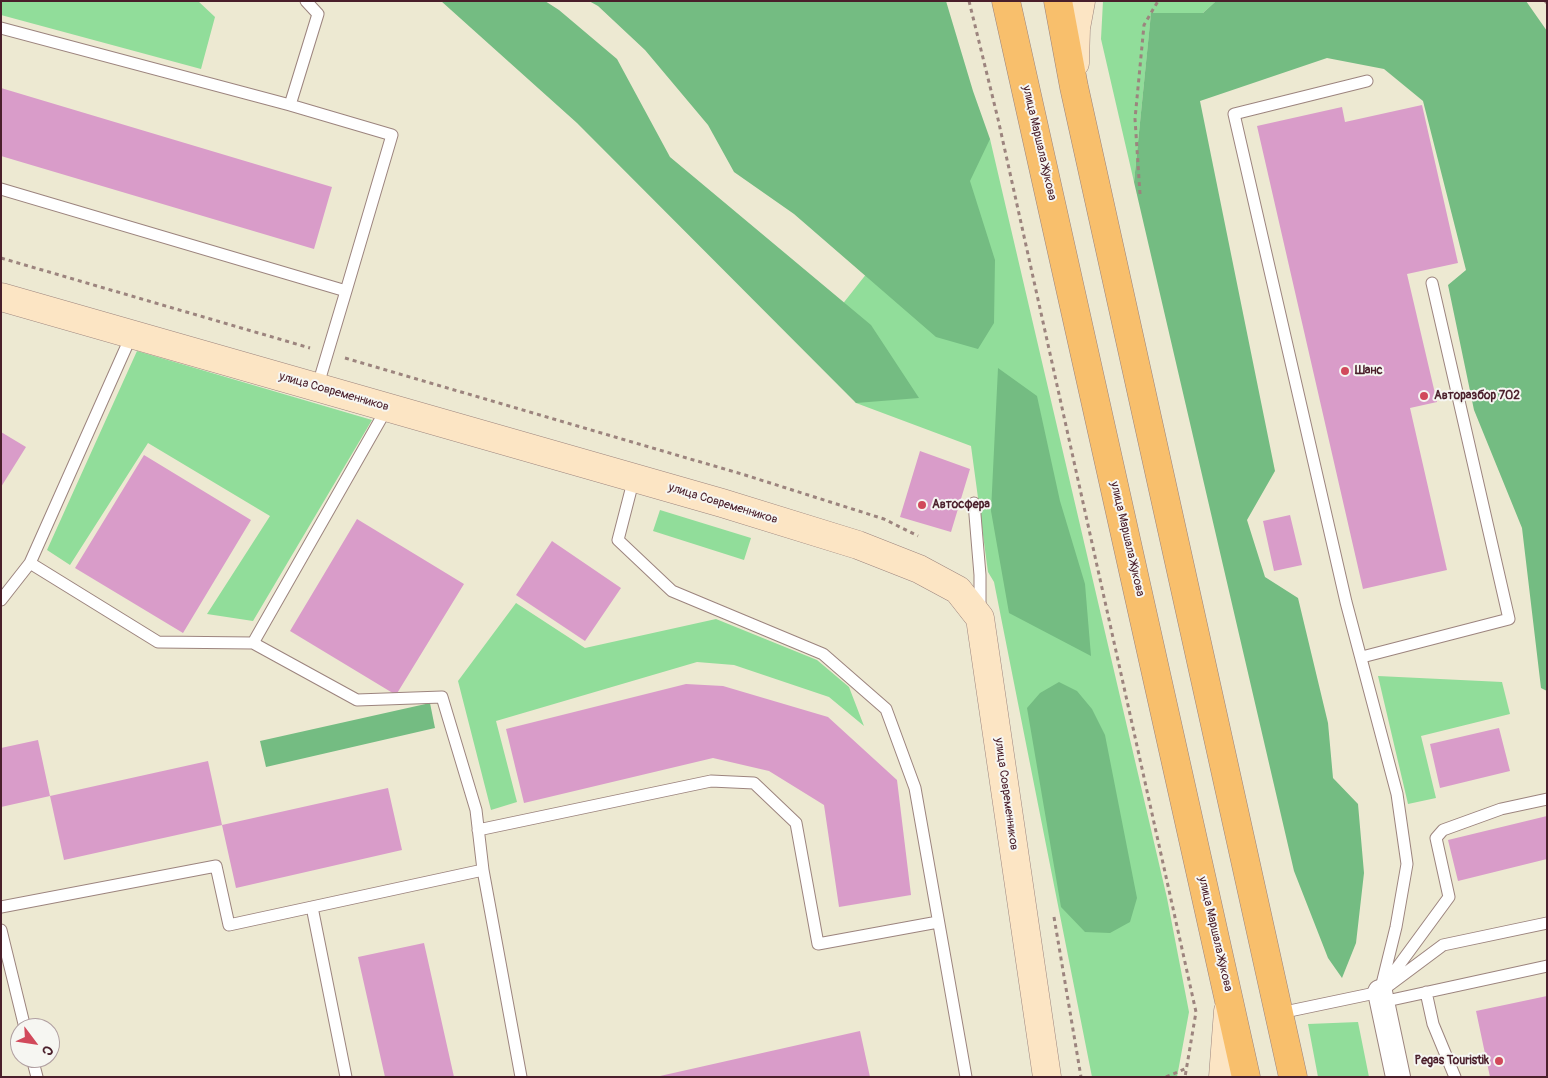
<!DOCTYPE html>
<meta charset="utf-8">
<style>
body{margin:0}
#map{position:relative;width:1548px;height:1078px;overflow:hidden;background:#ede9d2;font-family:Pangolin,sans-serif}
canvas{display:block}
.frame{position:absolute;inset:0;border:2px solid #4a1f2b;pointer-events:none}
.north{position:absolute;left:10px;top:1018px;width:50px;height:50px;box-sizing:border-box;background:#f6f6f2;border:1px solid #b1a0a2;border-radius:50%;rotate:121deg;font-size:14px;font-weight:700;line-height:20px;text-align:center;color:#4a1f2b}
.north::after{content:'';display:block;margin:auto;width:18px;height:22px;background:#d1495b;clip-path:polygon(50% 0,100% 100%,50% 72%,0 100%)}
</style>
<div id="map">
<canvas width="1548" height="1078"></canvas>
<div class="frame"></div>
<div class="north">С</div>
</div>
<script>
const ctx = document.querySelector('canvas').getContext('2d');
ctx.lineJoin = 'round';
function paint(path, color) {
  ctx.fillStyle = color;
  ctx.fill(path, 'evenodd');
}
function toPath(rows) {
  const path = new Path2D();
  for (const r of rows) {
    path.moveTo(r[0], r[1]);
    for (let i = 2; i < r.length; i += 2) path.lineTo(r[i], r[i + 1]);
  }
  return path;
}
function strokePath(path, color, width, dash) {
  ctx.strokeStyle = color;
  ctx.lineWidth = width;
  ctx.lineCap = dash ? 'butt' : 'round';
  ctx.setLineDash(dash || []);
  ctx.stroke(path);
}
function label(font, color, halo, rows, align = 'center') {
  ctx.font = font + ' Pangolin,sans-serif';
  ctx.lineWidth = 4;
  ctx.setLineDash([]);
  ctx.textBaseline = 'middle';
  ctx.strokeStyle = halo;
  ctx.fillStyle = color;
  for (const [text, x, y, turn = 0] of rows) {
    ctx.save();
    ctx.translate(x, y);
    ctx.rotate((+turn || 0) * Math.PI / 180);
    ctx.textAlign = isNaN(turn) ? turn : align;
    if (halo) ctx.strokeText(text, 0, 0);
    ctx.fillText(text, 0, 0);
    ctx.restore();
  }
}
const green = toPath([
 [1,1,198,1,215,17,201,69,1,15],
 [1103,1,1216,1,1203,13,1151,14,1134,182,1101,39],
 [990,139,1167,898,1189,1012,1177,1077,1092,1077,994,582,988,572,971,446,856,403,830,320,912,216,953,140],
 [137,351,372,420,253,621,207,614,270,516,148,443,70,565,47,550],
 [660,510,751,538,744,560,653,531],
 [516,603,585,648,716,619,817,660,849,687,864,726,829,697,734,665,697,662,496,721,517,802,491,810,458,681],
 [1378,676,1502,682,1510,714,1421,736,1436,798,1408,804],
 [1358,1022,1369,1077,1318,1077,1308,1024]
]);
const forest = toPath([
 [441,1,545,1,559,10,617,59,670,157,871,325,919,398,856,403,577,123],
 [589,1,946,1,973,91,990,139,970,181,995,260,994,323,978,349,936,337,794,214,734,172,708,125,645,50,598,6],
 [1216,1,1526,1,1547,31,1547,691,1541,688,1522,528,1474,410,1448,285,1466,270,1423,101,1384,69,1327,58,1200,101,1275,471,1247,520,1265,577,1298,598,1328,723,1333,778,1358,804,1364,873,1356,943,1342,978,1328,958,1294,871,1134,182,1151,13,1203,13],
 [998,368,1037,396,1060,501,1085,584,1091,656,1009,613,991,511],
 [1059,682,1077,691,1092,709,1105,735,1137,898,1130,922,1110,933,1085,932,1061,907,1027,708,1040,693],
 [430,703,435,728,266,767,260,741]
]);
const building = toPath([
 [1,88,332,187,314,249,1,156],
 [1422,105,1458,263,1407,274,1437,402,1410,408,1447,570,1363,589,1257,126,1342,107,1345,122],
 [1,432,26,447,1,487],
 [920,451,970,469,951,532,900,517],
 [144,455,251,520,183,633,75,568],
 [1290,515,1302,565,1274,571,1263,521],
 [357,519,464,584,396,695,290,631],
 [552,541,621,588,585,641,516,595],
 [686,684,723,686,828,717,897,780,911,895,839,907,824,805,769,771,713,758,524,803,506,729],
 [1499,728,1510,771,1440,788,1430,744],
 [38,740,50,796,1,807,1,748],
 [208,761,222,825,64,860,50,796],
 [388,788,402,850,236,888,222,825],
 [1547,816,1547,859,1458,881,1448,840],
 [424,943,454,1077,385,1077,358,957],
 [1547,996,1547,1077,1490,1077,1476,1011],
 [860,1031,870,1077,660,1077,660,1076]
]);
const path = toPath([
 [969,1,998,119,1196,1012,1185,1077],
 [1545,1,1547,3],
 [1140,194,1135,119,1144,25,1158,1],
 [1,258,310,348],
 [345,358,745,475,884,519,918,536],
 [1054,917,1081,1077],
 [1166,1077,1187,1068]
]);
const lane = toPath([
 [306,1,318,14,290,105,392,135,346,291],
 [1,28,290,105],
 [1367,81,1234,114,1346,602,1397,794,1407,864,1396,927,1380,992],
 [1,189,346,291,317,388],
 [132,334,30,563,158,642,253,643],
 [634,478,618,540,672,591,823,654,886,709,915,788,966,1077],
 [974,503,980,575,980,611],
 [1,600,30,563],
 [1362,657,1509,619,1432,283],
 [478,830,711,781,754,783,796,823,818,944,938,922],
 [483,870,521,1077],
 [1,907,216,866,229,925,483,870,476,810,442,697,357,700,253,643,387,408],
 [312,907,346,1077],
 [1,930,25,1028],
 [1383,987,1449,897,1436,838,1443,830,1501,809,1547,799],
 [1426,992,1433,1024,1455,1077],
 [1382,1002,1547,966],
 [1280,1013,1380,992,1443,945,1547,923],
 [32,1058,37,1077]
]);
const street = toPath([
 [1380,992,1398,1077]
]);
const secondary = toPath([
 [1075,63,1076,28,1081,1],
 [1,297,722,503,858,545,919,569,958,590,980,618,1047,1077],
 [1223,1077,1228,1011]
]);
const primary = toPath([
 [1006,1,1246,1077],
 [1058,1,1074,87,1293,1077]
]);
const markers = [
 [1345,371,5,"#d1495b"],
 [1424,396,5,"#d1495b"],
 [922,505,5,"#d1495b"],
 [1499,1061,5,"#d1495b"]
];
const streetNames = [
 ["улица Маршала Жукова",1039,143,77],
 ["улица Современников",334,392,16],
 ["улица Современников",723,504,17],
 ["улица Маршала Жукова",1127,539,77],
 ["улица Современников",1006,794,82],
 ["улица Маршала Жукова",1215,934,77]
];
const poiNames = [
 ["Шанс",1355,371],
 ["Авторазбор 702",1434,396],
 ["Автосфера",932,505],
 ["Pegas Touristik",1489,1061,"right"]
];
paint(green, '#91dd9a');
paint(forest, '#74bc82');
paint(building, '#d99cc9');
strokePath(lane, '#9c847e', 13);
strokePath(street, '#9c847e', 26);
strokePath(secondary, '#9c847e', 29);
strokePath(primary, '#9c847e', 29);
strokePath(path, '#9c847e', 3, [4, 4]);
strokePath(lane, '#fff', 11);
strokePath(street, '#fff', 24);
strokePath(secondary, '#fce5c4', 28);
strokePath(primary, '#f8bf6c', 28);
for (const [x, y, r, color] of markers) {
  const dot = new Path2D();
  dot.arc(x, y, r, 0, 2 * Math.PI);
  ctx.fillStyle = color;
  ctx.fill(dot);
  strokePath(dot, '#f6f6f2', 2);
}
label('12px', '#4a1f2b', '#f6f6f2', streetNames);
label('bold 12px', '#4a1f2b', '#f6f6f2', poiNames, 'left');
</script>
